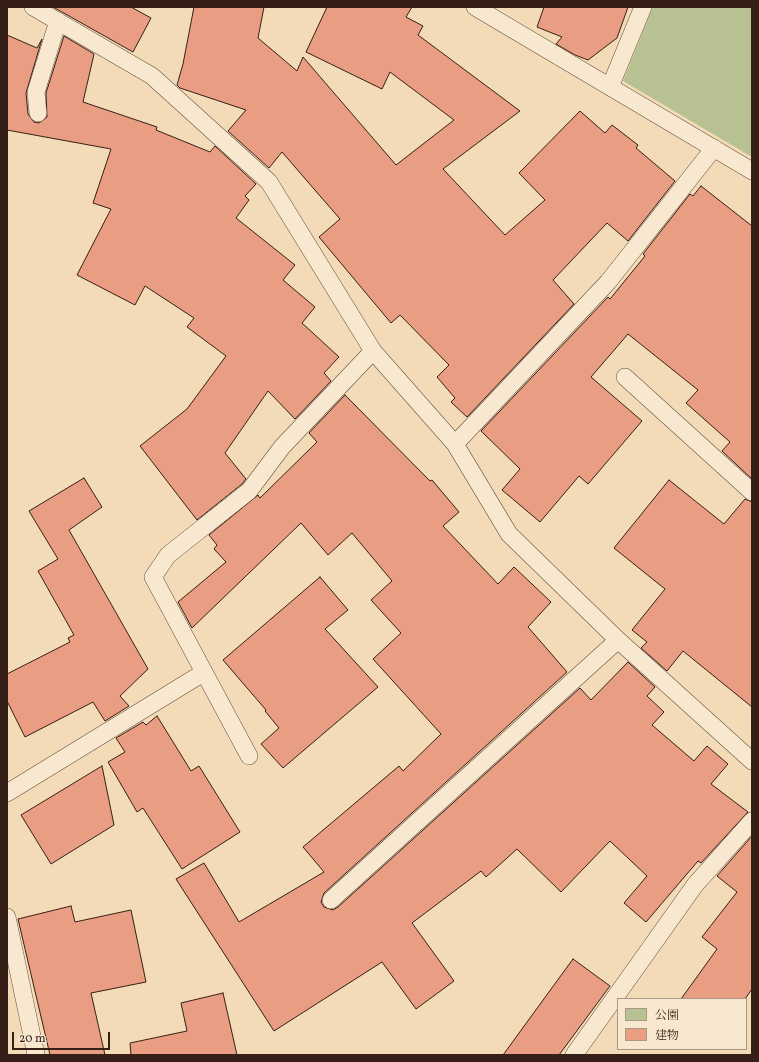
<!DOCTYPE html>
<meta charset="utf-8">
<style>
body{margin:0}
#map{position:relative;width:759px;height:1062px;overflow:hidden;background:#f4dbb7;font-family:Vollkorn,"Noto Serif JP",serif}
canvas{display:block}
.frame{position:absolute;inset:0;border:8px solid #351f16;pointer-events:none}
.legend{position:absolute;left:617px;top:998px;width:130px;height:52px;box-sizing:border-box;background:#f8e8d0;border:1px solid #aa9886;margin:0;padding:5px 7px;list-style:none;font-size:12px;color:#351f16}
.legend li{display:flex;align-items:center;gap:8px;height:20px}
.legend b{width:20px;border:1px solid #aa9886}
.scale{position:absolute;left:12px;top:1032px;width:98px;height:18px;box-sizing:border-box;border:2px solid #351f16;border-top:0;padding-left:5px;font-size:12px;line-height:14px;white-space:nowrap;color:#351f16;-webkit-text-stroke:3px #f8e8d0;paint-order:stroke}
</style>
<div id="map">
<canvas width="759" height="1062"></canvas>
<div class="frame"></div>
<ul class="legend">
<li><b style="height:11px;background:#b8c191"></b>公園</li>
<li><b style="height:11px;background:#e99d83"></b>建物</li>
</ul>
<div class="scale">20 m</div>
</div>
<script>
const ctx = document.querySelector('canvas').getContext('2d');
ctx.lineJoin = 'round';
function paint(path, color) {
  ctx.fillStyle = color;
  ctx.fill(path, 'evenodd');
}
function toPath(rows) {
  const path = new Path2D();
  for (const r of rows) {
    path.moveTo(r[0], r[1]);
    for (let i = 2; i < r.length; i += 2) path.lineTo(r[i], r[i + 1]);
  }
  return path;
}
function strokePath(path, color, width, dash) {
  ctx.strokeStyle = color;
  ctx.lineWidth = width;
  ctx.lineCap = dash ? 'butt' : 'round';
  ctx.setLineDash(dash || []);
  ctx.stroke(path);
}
const green = toPath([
 [653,7,752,7,752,157,623,81]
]);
const building = toPath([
 [53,7,131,7,151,18,133,52,53,7],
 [194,7,264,7,258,38,297,71,303,57,396,165,454,120,390,72,382,89,306,52,327,7,412,7,406,17,423,26,418,35,520,111,443,169,505,235,545,200,519,173,580,111,605,133,612,125,638,145,636,148,675,181,628,241,607,223,553,280,574,304,467,417,451,402,455,398,437,377,449,365,400,315,391,323,319,237,340,219,282,152,269,168,228,131,246,110,180,88,177,85,183,64,194,7],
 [544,7,628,7,617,38,588,60,575,55,556,44,562,37,537,27,544,7],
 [7,35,37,48,42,39,26,93,28,114,34,122,39,123,47,117,46,93,64,36,94,54,83,102,157,127,156,130,210,152,215,146,256,184,245,196,249,200,236,218,295,265,283,280,315,307,302,323,339,357,324,373,331,381,295,419,268,391,225,453,246,479,242,484,197,520,140,446,187,409,226,356,187,327,194,318,145,286,135,305,77,275,111,209,93,203,111,149,7,130,7,35],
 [701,186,752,226,752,479,722,451,730,442,686,403,698,390,628,334,591,377,642,421,588,484,579,476,540,522,502,490,520,469,481,431,608,297,610,299,645,256,643,254,690,194,693,196,701,186],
 [345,395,430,481,432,480,459,512,443,526,498,584,514,567,551,602,528,627,567,672,324,893,321,902,324,907,333,910,338,907,580,688,591,700,628,662,655,687,647,696,664,712,652,725,694,761,707,746,728,764,711,784,748,812,701,863,698,861,646,922,624,903,647,876,610,841,561,892,517,849,486,877,481,871,412,923,454,981,416,1009,382,962,274,1031,176,879,204,863,239,922,324,872,303,847,399,766,403,771,441,734,373,659,401,633,371,600,392,581,352,533,328,555,301,523,192,628,178,602,226,562,214,549,217,545,209,535,258,495,260,498,317,442,309,433,345,395],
 [84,478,102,507,69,530,148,669,120,696,129,706,105,721,93,702,25,737,7,701,7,674,70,642,68,638,74,635,38,571,58,559,29,511,84,478],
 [669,480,724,524,745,499,752,502,752,707,683,651,667,671,641,648,647,642,632,630,665,589,614,548,669,480],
 [320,577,348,610,325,629,378,687,283,768,261,744,279,728,265,711,266,710,223,660,320,577],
 [157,716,191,771,199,766,240,832,182,869,143,808,137,812,108,762,125,752,116,738,143,722,146,725,157,716],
 [102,766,114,825,51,864,21,815,102,766],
 [752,836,752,989,745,999,681,999,717,949,702,937,737,892,717,876,752,836],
 [71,906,75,922,131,910,146,982,91,993,105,1055,50,1055,18,919,71,906],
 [573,959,610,986,559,1055,503,1055,573,959],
 [223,993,237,1055,131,1055,130,1043,187,1031,181,1003,223,993]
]);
const lane = toPath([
 [33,7,152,76,269,182,373,351,455,444,509,534,618,640,752,761],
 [475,7,752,171],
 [610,87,643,7],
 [38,113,36,92,58,21],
 [625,377,752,492],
 [455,444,608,282,714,148],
 [249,756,153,577,168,555,249,491,282,447,373,351],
 [7,793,203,673],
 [331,900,618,640],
 [7,917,36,1055],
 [574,1055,695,885,752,821]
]);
paint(green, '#b8c191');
paint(building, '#e99d83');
strokePath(building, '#351f16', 1);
strokePath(lane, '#654e3e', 18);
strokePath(lane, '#f8e8d0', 17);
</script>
